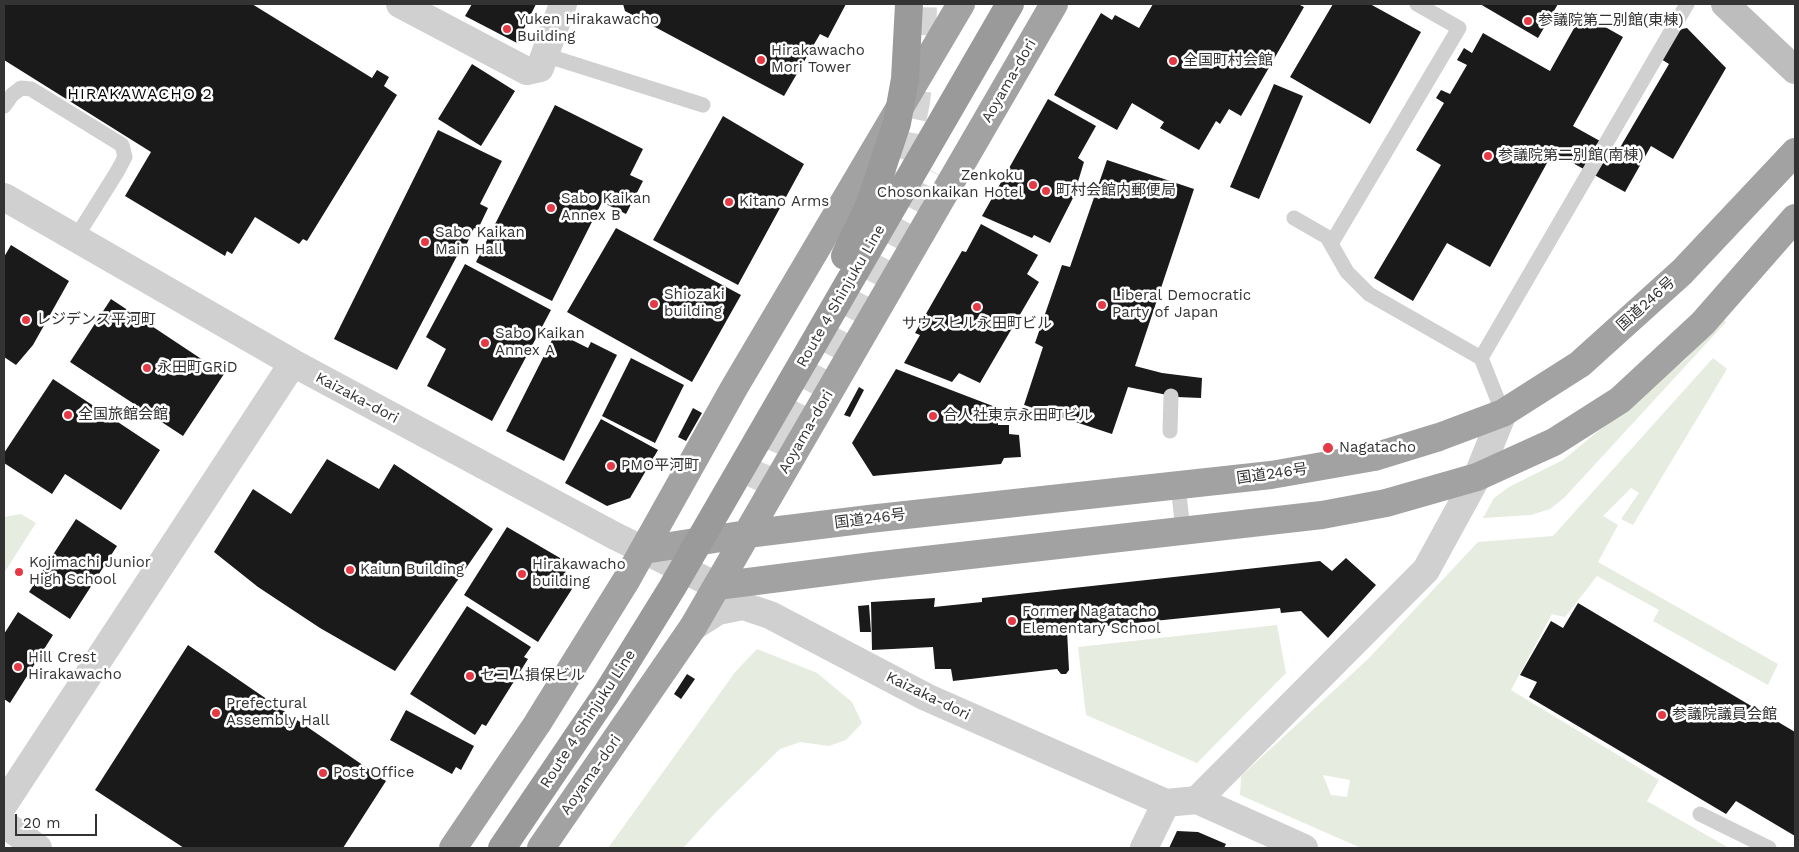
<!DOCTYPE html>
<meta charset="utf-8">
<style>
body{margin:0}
#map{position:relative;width:1799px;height:852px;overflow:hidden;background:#fff;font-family:"Work Sans",sans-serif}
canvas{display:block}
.frame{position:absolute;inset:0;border:5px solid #333;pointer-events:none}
.scale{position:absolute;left:15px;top:814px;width:82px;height:22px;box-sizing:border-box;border:2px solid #333;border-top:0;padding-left:6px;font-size:15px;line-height:18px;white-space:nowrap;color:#333;-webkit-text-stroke:4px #fff;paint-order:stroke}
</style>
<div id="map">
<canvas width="1799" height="852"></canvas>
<div class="frame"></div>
<div class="scale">20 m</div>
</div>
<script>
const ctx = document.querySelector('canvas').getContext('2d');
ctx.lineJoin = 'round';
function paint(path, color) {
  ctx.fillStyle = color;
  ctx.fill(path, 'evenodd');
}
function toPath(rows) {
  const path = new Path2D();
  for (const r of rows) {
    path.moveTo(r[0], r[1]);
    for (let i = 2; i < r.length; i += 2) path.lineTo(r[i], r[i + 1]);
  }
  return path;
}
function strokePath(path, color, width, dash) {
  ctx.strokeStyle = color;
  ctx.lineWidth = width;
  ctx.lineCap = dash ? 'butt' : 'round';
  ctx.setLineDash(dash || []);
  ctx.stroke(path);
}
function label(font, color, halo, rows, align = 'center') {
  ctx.font = font + ' "Work Sans","Noto Sans JP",sans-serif';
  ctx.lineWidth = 5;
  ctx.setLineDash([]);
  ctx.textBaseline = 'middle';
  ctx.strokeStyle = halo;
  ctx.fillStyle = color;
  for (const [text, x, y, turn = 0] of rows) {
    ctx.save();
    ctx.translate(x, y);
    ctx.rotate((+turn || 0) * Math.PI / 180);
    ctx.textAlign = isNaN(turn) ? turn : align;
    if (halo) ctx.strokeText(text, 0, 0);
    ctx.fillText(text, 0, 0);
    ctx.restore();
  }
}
const green = toPath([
 [1723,319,1726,322,1564,498,1550,509,1531,515,1483,518,1494,498,1509,487,1563,460,1686,359],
 [1713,358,1727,369,1633,525,1621,519,1639,493,1631,488,1603,516,1618,525,1598,562,1778,664,1768,685,1653,621,1659,610,1597,576,1565,617,1552,614,1511,690,1659,780,1647,801,1729,848,1361,848,1240,795,1241,776,1368,659,1478,542,1553,536],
 [1323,775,1350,780,1347,797,1331,795],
 [21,514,36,523,4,573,4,517],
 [1277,625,1286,673,1197,763,1086,715,1078,647],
 [757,649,817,673,852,702,862,723,846,740,829,746,800,742,780,749,717,811,683,848,608,848,736,671]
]);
const building = toPath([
 [4,4,252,4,372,78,377,70,389,77,384,86,397,95,307,241,303,239,299,244,255,217,232,254,227,251,225,256,125,196,151,152,4,60],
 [472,4,536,4,517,43,465,16],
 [623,4,846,4,828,38,820,34,784,96,625,11],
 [1153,4,1298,4,1304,7,1241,116,1229,109,1220,124,1216,121,1199,150,1160,128,1164,122,1132,103,1117,130,1054,95,1101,13,1112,20,1115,15,1139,28],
 [1333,4,1370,4,1421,32,1370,124,1290,77],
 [1480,4,1558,4,1538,38],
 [1582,14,1623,37,1573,126,1618,151,1669,64,1661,59,1677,30,1687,28,1726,68,1673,159,1651,146,1625,192,1553,152,1490,267,1447,243,1413,301,1374,278,1441,165,1416,150,1444,103,1436,98,1441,90,1450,94,1467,65,1457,60,1464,48,1472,53,1483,33,1550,71],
 [472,64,515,91,481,146,438,119],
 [1274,84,1303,96,1259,199,1230,187],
 [1048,99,1096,126,1078,158,1084,162,1073,198,1050,243,1034,235,1032,238,982,216],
 [555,105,643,149,630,175,643,181,626,214,602,202,552,301,476,262],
 [723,116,804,164,738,285,653,240],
 [438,130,502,161,480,204,488,208,478,229,474,228,462,254,458,254,397,370,334,339],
 [1107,160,1194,189,1135,366,1162,373,1202,378,1201,398,1177,397,1128,387,1112,434,1024,405,1043,347,1035,343,1062,265,1070,267],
 [981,224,1038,255,1027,274,1039,282,980,383,959,373,952,382,904,363,920,335,915,333,962,251,966,252],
 [616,228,741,295,692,382,567,312],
 [11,245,69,281,33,345,16,365,4,357,4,257],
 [465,264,551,310,492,421,427,386,446,349,426,337],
 [111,299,224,374,183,436,70,362],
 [556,332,588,348,591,342,617,355,564,461,506,431],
 [631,358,684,385,655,443,602,416],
 [896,369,998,408,998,425,1009,425,1009,434,1019,435,1021,457,1004,458,1001,464,873,476,852,443],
 [53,379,160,450,121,510,65,474,52,494,4,463,4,453],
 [859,387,864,390,850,417,844,415],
 [693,408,702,413,686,441,678,437],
 [601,419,658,450,630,498,607,506,565,483],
 [327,459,379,489,394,464,493,529,395,671,320,628,258,587,214,552,253,489,291,514],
 [76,519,117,546,70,619,29,592],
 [507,527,560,558,572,589,538,642,464,595],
 [1346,558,1376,585,1328,638,1301,611,1281,613,1280,608,1067,630,1069,670,1066,674,1061,674,1057,669,953,681,951,669,935,669,933,647,872,650,871,602,935,598,934,607,982,602,982,598,1320,561,1332,571],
 [1578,603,1795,732,1795,836,1736,801,1726,814,1529,697,1537,682,1520,675,1551,621,1563,628],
 [869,605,871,632,860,632,858,606],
 [467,606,531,647,524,657,528,659,486,726,482,724,475,735,410,694],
 [18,612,53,635,10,703,4,699,4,634],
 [188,645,386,781,343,848,184,848,95,790],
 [687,674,695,679,681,699,674,694],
 [406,710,474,746,461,770,456,767,452,774,390,740],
 [1177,831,1198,832,1226,844,1224,848,1169,848]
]);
const motorwayTunnel = toPath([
 [889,199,906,150,916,102,922,45,923,4],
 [793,431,928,169],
 [760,492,796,412]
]);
const service = toPath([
 [545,55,703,105],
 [4,106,12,95,21,88,31,89,122,145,125,157,117,172,75,239],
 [1294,218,1327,237,1347,272,1369,294,1481,358,1503,413],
 [1331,244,1459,28,1417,4],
 [1481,358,1687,4],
 [1170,431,1171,396],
 [1178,485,1183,530],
 [1700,814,1769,848]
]);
const minor = toPath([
 [400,4,527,71,540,68,563,4],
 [1197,800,1426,570,1477,477,1503,413],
 [1144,848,1166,803,1197,800,1304,848]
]);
const tertiary = toPath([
 [4,197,293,363,615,536,717,586],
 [693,627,718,611,743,606,770,615,926,697,1166,803],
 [4,804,293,363],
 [4,824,38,848]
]);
const secondary = toPath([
 [1725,4,1795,70]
]);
const trunk = toPath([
 [644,550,747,534,869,519,1271,475,1374,457,1439,437,1503,413,1580,364,1682,272,1795,152],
 [717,586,873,566,1322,515,1386,503,1477,477,1554,442,1620,400,1703,323,1795,218],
 [453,848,537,724,627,579,734,388,961,4],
 [541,848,693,627,1054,4]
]);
const motorwayBridge = toPath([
 [845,256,870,204,897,123,905,79,909,4],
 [502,848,607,693,672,588,1010,4]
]);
const markers = [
 [1528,21,5,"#e63946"],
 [507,29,5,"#e63946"],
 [761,60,5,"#e63946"],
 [1173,61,5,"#e63946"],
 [1488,156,5,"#e63946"],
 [1033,185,5,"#e63946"],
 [1046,191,5,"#e63946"],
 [729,202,5,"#e63946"],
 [551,208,5,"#e63946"],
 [425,242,5,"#e63946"],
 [654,304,5,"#e63946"],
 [1102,305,5,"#e63946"],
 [977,307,5,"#e63946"],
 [26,320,5,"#e63946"],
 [485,343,5,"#e63946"],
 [147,368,5,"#e63946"],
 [68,415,5,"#e63946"],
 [933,416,5,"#e63946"],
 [1328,448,6,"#e63946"],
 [611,466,5,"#e63946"],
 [350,570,5,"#e63946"],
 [19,572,5,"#e63946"],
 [522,574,5,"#e63946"],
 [1012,621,5,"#e63946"],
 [18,667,5,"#e63946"],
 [470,676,5,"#e63946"],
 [216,713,5,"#e63946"],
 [1662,715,5,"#e63946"],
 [323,773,5,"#e63946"]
];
const poiNames = [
 ["Yuken Hirakawacho",517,20],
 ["Building",517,37],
 ["参議院第二別館(東棟)",1538,21],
 ["Hirakawacho",771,51],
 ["Mori Tower",771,68],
 ["全国町村会館",1183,61],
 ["参議院第二別館(南棟)",1498,156],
 ["Zenkoku",1023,176,"right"],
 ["Chosonkaikan Hotel",1023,193,"right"],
 ["町村会館内郵便局",1056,191],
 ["Sabo Kaikan",561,199],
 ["Annex B",561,216],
 ["Kitano Arms",739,202],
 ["Sabo Kaikan",435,233],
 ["Main Hall",435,250],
 ["Shiozaki",664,295],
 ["building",664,312],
 ["Liberal Democratic",1112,296],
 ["Party of Japan",1112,313],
 ["レジデンス平河町",36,320],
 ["サウスヒル永田町ビル",977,324,"center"],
 ["Sabo Kaikan",495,334],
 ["Annex A",495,351],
 ["永田町GRiD",157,368],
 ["全国旅館会館",78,415],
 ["合人社東京永田町ビル",943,416],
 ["Nagatacho",1339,448],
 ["PMO平河町",621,466],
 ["Kojimachi Junior",29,563],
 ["High School",29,580],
 ["Hirakawacho",532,565],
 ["building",532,582],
 ["Kaiun Building",360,570],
 ["Former Nagatacho",1022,612],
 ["Elementary School",1022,629],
 ["Hill Crest",28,658],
 ["Hirakawacho",28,675],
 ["セコム損保ビル",480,676],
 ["Prefectural",226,704],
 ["Assembly Hall",226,721],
 ["参議院議員会館",1672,715],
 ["Post Office",333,773]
];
const streetNames = [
 ["Aoyama-dori",1009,81,-60],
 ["Route 4 Shinjuku Line",841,296,-60],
 ["国道246号",1646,304,-42],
 ["Kaizaka-dori",357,398,28],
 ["Aoyama-dori",806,432,-60],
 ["国道246号",1272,474,-8],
 ["国道246号",870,519,-7],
 ["Kaizaka-dori",928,696,26],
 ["Route 4 Shinjuku Line",588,719,-57],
 ["Aoyama-dori",591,775,-55]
];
const neighbourhoodNames = [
 ["HIRAKAWACHO 2",140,94]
];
paint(green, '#e6ecdf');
paint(building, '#1a1a1a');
strokePath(motorwayTunnel, '#d6d6d6', 28, [28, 14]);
strokePath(service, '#d0d0d0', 15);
strokePath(minor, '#d0d0d0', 28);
strokePath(tertiary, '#d0d0d0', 28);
strokePath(secondary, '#bdbdbd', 28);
strokePath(trunk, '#a2a2a2', 28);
strokePath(motorwayBridge, '#9a9a9a', 28);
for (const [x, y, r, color] of markers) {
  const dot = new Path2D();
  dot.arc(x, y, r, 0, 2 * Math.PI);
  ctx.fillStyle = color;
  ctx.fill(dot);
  strokePath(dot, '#fff', 2);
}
label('15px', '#333', '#fff', poiNames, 'left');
label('15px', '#333', '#fff', streetNames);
ctx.letterSpacing = '1px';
label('16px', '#000', '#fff', neighbourhoodNames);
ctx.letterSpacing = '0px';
</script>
